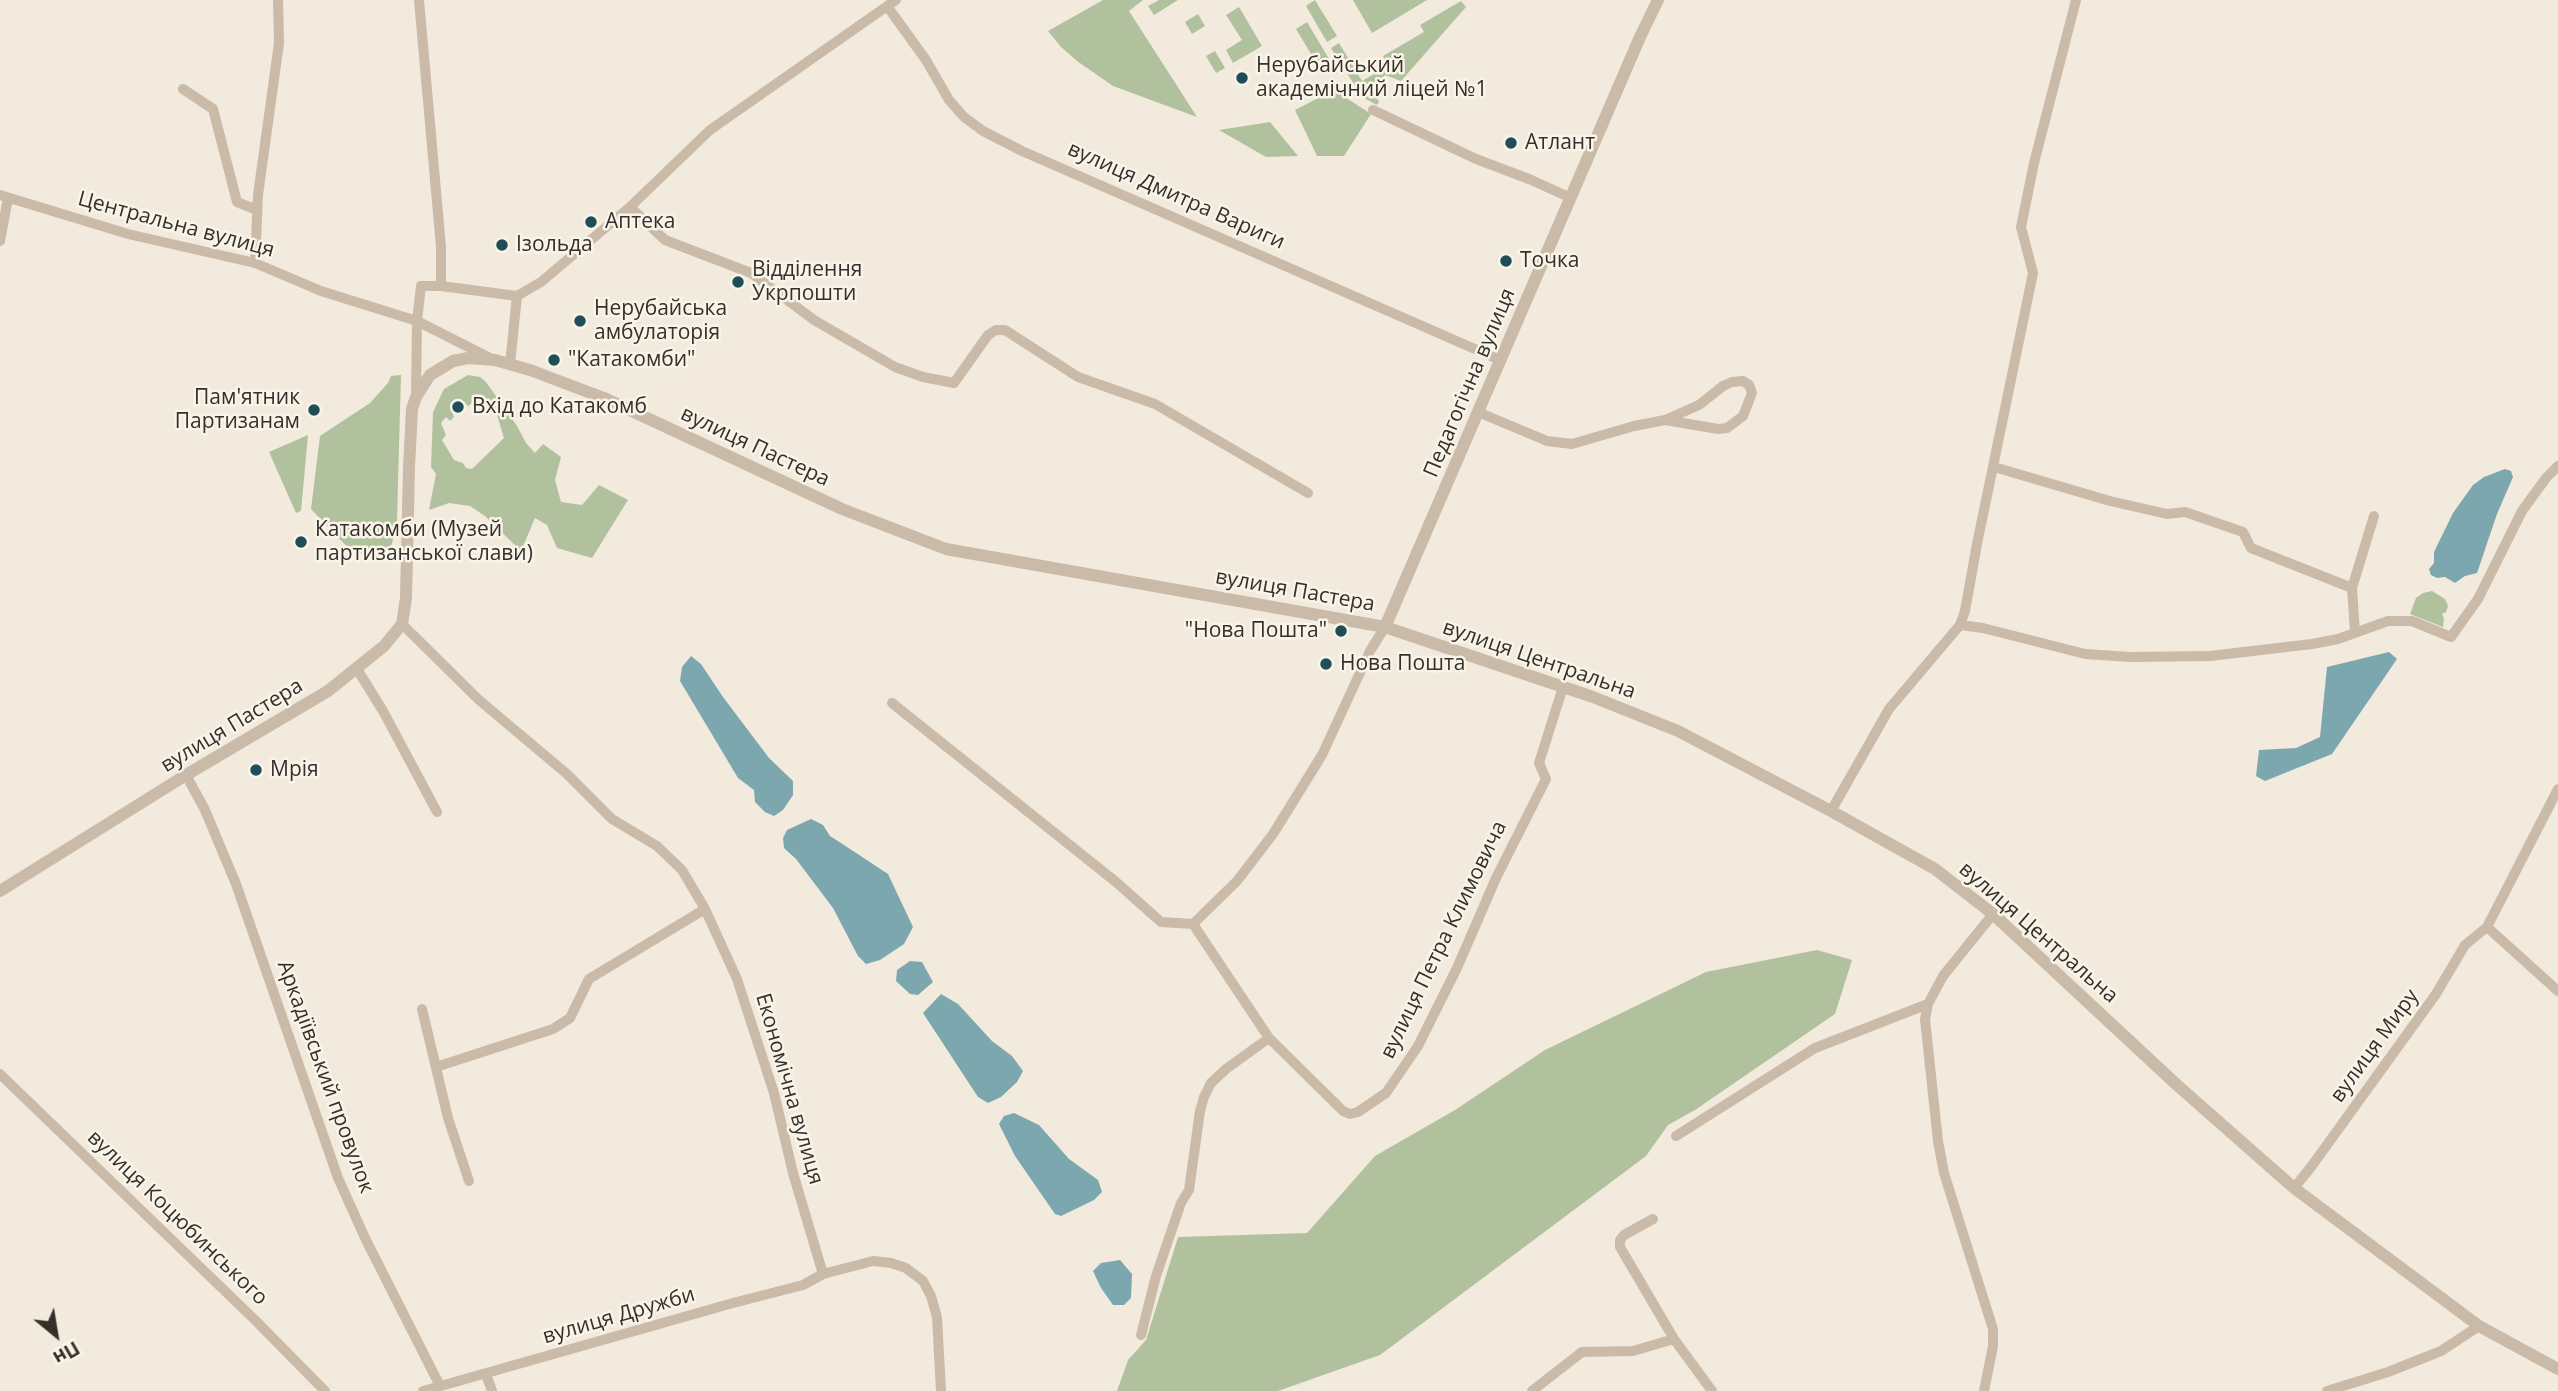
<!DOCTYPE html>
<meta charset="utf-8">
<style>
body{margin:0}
#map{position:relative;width:2558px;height:1391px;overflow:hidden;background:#f2eadd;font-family:"Open Sans",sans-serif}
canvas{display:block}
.north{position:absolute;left:21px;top:1300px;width:70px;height:70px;-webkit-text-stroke:5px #f9f4e9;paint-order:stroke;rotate:150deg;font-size:19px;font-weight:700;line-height:28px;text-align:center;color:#372f29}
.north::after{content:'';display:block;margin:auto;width:24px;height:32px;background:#372f29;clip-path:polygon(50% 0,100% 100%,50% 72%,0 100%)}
</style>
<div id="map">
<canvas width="2558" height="1391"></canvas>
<div class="north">Пн</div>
</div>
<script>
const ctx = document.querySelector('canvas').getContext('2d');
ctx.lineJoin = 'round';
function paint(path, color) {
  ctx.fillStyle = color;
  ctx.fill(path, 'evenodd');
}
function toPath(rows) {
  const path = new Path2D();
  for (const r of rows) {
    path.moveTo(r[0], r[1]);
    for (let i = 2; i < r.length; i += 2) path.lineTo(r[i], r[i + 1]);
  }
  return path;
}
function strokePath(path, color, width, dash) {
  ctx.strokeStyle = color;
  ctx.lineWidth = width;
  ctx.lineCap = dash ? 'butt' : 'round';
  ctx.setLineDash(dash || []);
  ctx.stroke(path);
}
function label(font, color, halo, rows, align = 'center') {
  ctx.font = font + ' "Open Sans",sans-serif';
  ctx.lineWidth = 5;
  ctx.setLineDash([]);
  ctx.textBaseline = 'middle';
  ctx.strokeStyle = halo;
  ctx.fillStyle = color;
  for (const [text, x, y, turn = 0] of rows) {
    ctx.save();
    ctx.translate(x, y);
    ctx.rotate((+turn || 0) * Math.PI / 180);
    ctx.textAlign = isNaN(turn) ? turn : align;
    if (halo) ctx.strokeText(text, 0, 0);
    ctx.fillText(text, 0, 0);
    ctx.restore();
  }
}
const green = toPath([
 [1103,0,1143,0,1129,11,1197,117,1113,86,1077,61,1061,47,1048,31],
 [1159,0,1178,0,1154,15,1148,6],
 [1315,0,1337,36,1327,42,1306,6],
 [1353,0,1427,0,1372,33],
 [1461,1,1466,7,1401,81,1385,75,1372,88,1379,102,1377,105,1362,97,1331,48,1339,43,1362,81,1388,66,1383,56,1424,32,1420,25],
 [1239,7,1262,46,1233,63,1226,50,1242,40,1226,15],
 [1198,14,1205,26,1192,34,1185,22],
 [1307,22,1338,74,1323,74,1296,29],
 [1215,51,1225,68,1216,73,1206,56],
 [1334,90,1371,114,1344,156,1317,156,1295,110],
 [1270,122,1298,156,1266,157,1219,130],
 [401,375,397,520,392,544,384,552,373,555,353,553,311,509,320,436,370,403,388,383,391,376],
 [468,375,480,377,486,382,517,426,526,443,535,453,543,444,561,457,555,480,561,502,582,505,599,485,628,500,592,558,557,548,547,525,535,518,521,551,485,516,470,506,449,503,429,510,436,474,431,467,433,412,444,389],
 [480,397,483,400,479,408,483,412,490,409,497,415,504,438,472,469,466,468,463,463,454,460,442,440,446,435,441,423,446,417,450,421,454,417,452,412,463,401,468,406,474,402,474,398],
 [308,435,301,511,296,513,269,452],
 [2432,591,2445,599,2448,606,2446,612,2442,614,2444,619,2443,627,2410,614,2416,598,2423,593],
 [1817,950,1852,960,1835,1014,1695,1110,1668,1125,1646,1156,1380,1355,1278,1391,1117,1391,1128,1360,1146,1340,1178,1237,1307,1233,1375,1156,1455,1110,1545,1050,1706,972]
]);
const water = toPath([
 [2505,469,2511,471,2513,477,2497,514,2477,573,2465,576,2455,583,2445,577,2437,578,2431,575,2429,569,2434,563,2434,552,2453,513,2473,485,2484,477],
 [2389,652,2397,659,2332,754,2265,781,2256,776,2259,750,2296,748,2320,737,2327,667],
 [691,656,701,664,723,697,769,758,793,781,793,795,783,810,774,816,765,812,755,802,754,790,738,778,680,681,682,667],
 [811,819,823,825,830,836,844,845,888,874,913,927,904,944,880,960,866,964,858,956,833,908,796,859,784,848,783,838,787,830],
 [910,961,922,962,933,982,918,995,910,994,896,981,897,970],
 [941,994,958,1004,992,1041,1012,1056,1023,1071,1017,1082,1001,1097,988,1103,978,1097,923,1013],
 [1014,1113,1039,1125,1069,1159,1098,1180,1102,1192,1094,1200,1061,1216,1055,1214,1015,1156,999,1124,1004,1116],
 [1120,1260,1132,1274,1131,1298,1124,1305,1113,1305,1101,1288,1093,1271,1101,1263]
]);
const minor = toPath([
 [887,6,926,60,949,100,964,117,983,131,1022,151,1500,360],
 [183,89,213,109,237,202,257,210],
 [1373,110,1476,159,1529,179,1571,198],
 [0,195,128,234,255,263,321,291,417,321,492,359],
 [630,207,665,240,751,273,814,320,895,367,923,377,954,383,988,335,996,330,1005,330,1078,377,1155,404,1308,493],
 [0,241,8,198],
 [255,263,258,195,279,43,278,0],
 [441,286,517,296,510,364],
 [517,296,541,282,630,207,710,130,896,0],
 [416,397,417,321,421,286,441,286,441,247,419,0],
 [1478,412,1547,441,1572,444,1634,426,1665,420,1718,429,1727,428,1743,416,1752,393,1749,385,1743,381,1732,382,1723,386,1699,405,1665,420],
 [1994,467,2110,501,2167,514,2185,512,2243,532,2251,548,2352,588],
 [402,624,479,700,567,774,612,819,657,846,682,870,705,909,737,979,774,1093,793,1173,823,1274,873,1261,891,1263,906,1268,923,1281,931,1296,937,1317,941,1391],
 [1960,625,1965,611,1977,544,2033,273,2021,227,2034,163,2076,0],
 [2355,632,2352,588,2374,516],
 [357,669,383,711,437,812],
 [892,703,1116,882,1161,922,1193,924,1269,1038,1343,1111,1350,1114,1358,1112,1386,1093,1418,1046,1457,968,1496,878,1546,779,1539,763,1563,687],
 [186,775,205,810,236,884,338,1178,366,1240,440,1386],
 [1831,811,1889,709,1960,625,1983,628,2085,654,2131,657,2210,656,2312,644,2338,639,2388,621,2412,621,2451,637,2478,599,2522,511,2546,478,2558,466],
 [1193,924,1237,881,1273,834,1322,755,1370,651,1385,627],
 [2487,927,2558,991],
 [422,1009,448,1118,469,1181],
 [436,1067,553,1029,570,1018,589,979,705,909],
 [0,1074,255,1320,325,1391],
 [1676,1136,1815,1048,1928,1004],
 [2294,1188,2311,1167,2436,994,2465,945,2487,927,2558,789],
 [1653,1219,1624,1235,1620,1240,1620,1247,1674,1339,1712,1391],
 [1141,1335,1156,1276,1181,1203,1189,1190,1200,1111,1204,1097,1211,1083,1226,1069,1269,1038],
 [486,1374,492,1391],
 [423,1391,733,1303,803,1285,823,1274],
 [1532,1391,1582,1352,1633,1351,1674,1339],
 [1984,1391,1993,1346,1993,1329,1944,1173,1938,1141,1925,1019,1928,1004,1943,976,1993,914],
 [2327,1391,2388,1372,2441,1351,2479,1326]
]);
const tertiary = toPath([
 [1385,627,1640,37,1658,0],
 [0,891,186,775,328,691,384,646,402,624,406,598,409,467,412,409,416,397,430,375,453,361,468,358,495,360,530,370,604,398,842,509,946,549,1385,627,1593,697,1678,731,1831,811,1935,869,1993,914,2177,1085,2294,1188,2479,1326,2558,1369]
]);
const markers = [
 [1242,78,7,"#1f4e58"],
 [1511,143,7,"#1f4e58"],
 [591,222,7,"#1f4e58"],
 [502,245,7,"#1f4e58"],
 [1506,261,7,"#1f4e58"],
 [738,282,7,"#1f4e58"],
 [580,321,7,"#1f4e58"],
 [554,360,7,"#1f4e58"],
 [458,407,7,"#1f4e58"],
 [314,410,7,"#1f4e58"],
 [301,542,7,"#1f4e58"],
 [1341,631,7,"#1f4e58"],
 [1326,664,7,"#1f4e58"],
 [256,770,7,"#1f4e58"]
];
const poiNames = [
 ["Нерубайський",1256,66],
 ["академічний ліцей №1",1256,90],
 ["Атлант",1525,143],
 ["Аптека",605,222],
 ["Ізольда",516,245],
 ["Точка",1520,261],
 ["Відділення",752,270],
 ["Укрпошти",752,294],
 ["Нерубайська",594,309],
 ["амбулаторія",594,333],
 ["\"Катакомби\"",568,360],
 ["Пам'ятник",300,398,"right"],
 ["Партизанам",300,422,"right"],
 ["Вхід до Катакомб",472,407],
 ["Катакомби (Музей",315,530],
 ["партизанської слави)",315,554],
 ["\"Нова Пошта\"",1327,631,"right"],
 ["Нова Пошта",1340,664],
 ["Мрія",270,770]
];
const streetNames = [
 ["вулиця Дмитра Вариги",1176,196,24],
 ["Центральна вулиця",176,225,15],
 ["Педагогічна вулиця",1470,383,-67],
 ["вулиця Пастера",755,447,25],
 ["вулиця Пастера",1295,591,10],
 ["вулиця Центральна",1539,660,19],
 ["вулиця Пастера",232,726,-31],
 ["вулиця Центральна",2038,933,41],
 ["вулиця Петра Климовича",1444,940,-64],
 ["вулиця Миру",2375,1046,-54],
 ["Аркадіївський провулок",325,1077,70],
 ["Економічна вулиця",789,1089,74],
 ["вулиця Коцюбинського",177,1218,44],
 ["вулиця Дружби",619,1316,-16]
];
paint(green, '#b1c19d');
paint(water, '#7ca7ae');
strokePath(minor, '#cabba9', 10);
strokePath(tertiary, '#cabba9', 12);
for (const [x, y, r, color] of markers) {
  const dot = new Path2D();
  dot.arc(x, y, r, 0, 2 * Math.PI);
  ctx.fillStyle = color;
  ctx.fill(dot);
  strokePath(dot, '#f9f4e9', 2.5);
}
label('21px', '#372f29', '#f9f4e9', poiNames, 'left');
label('21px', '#372f29', '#f9f4e9', streetNames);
</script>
